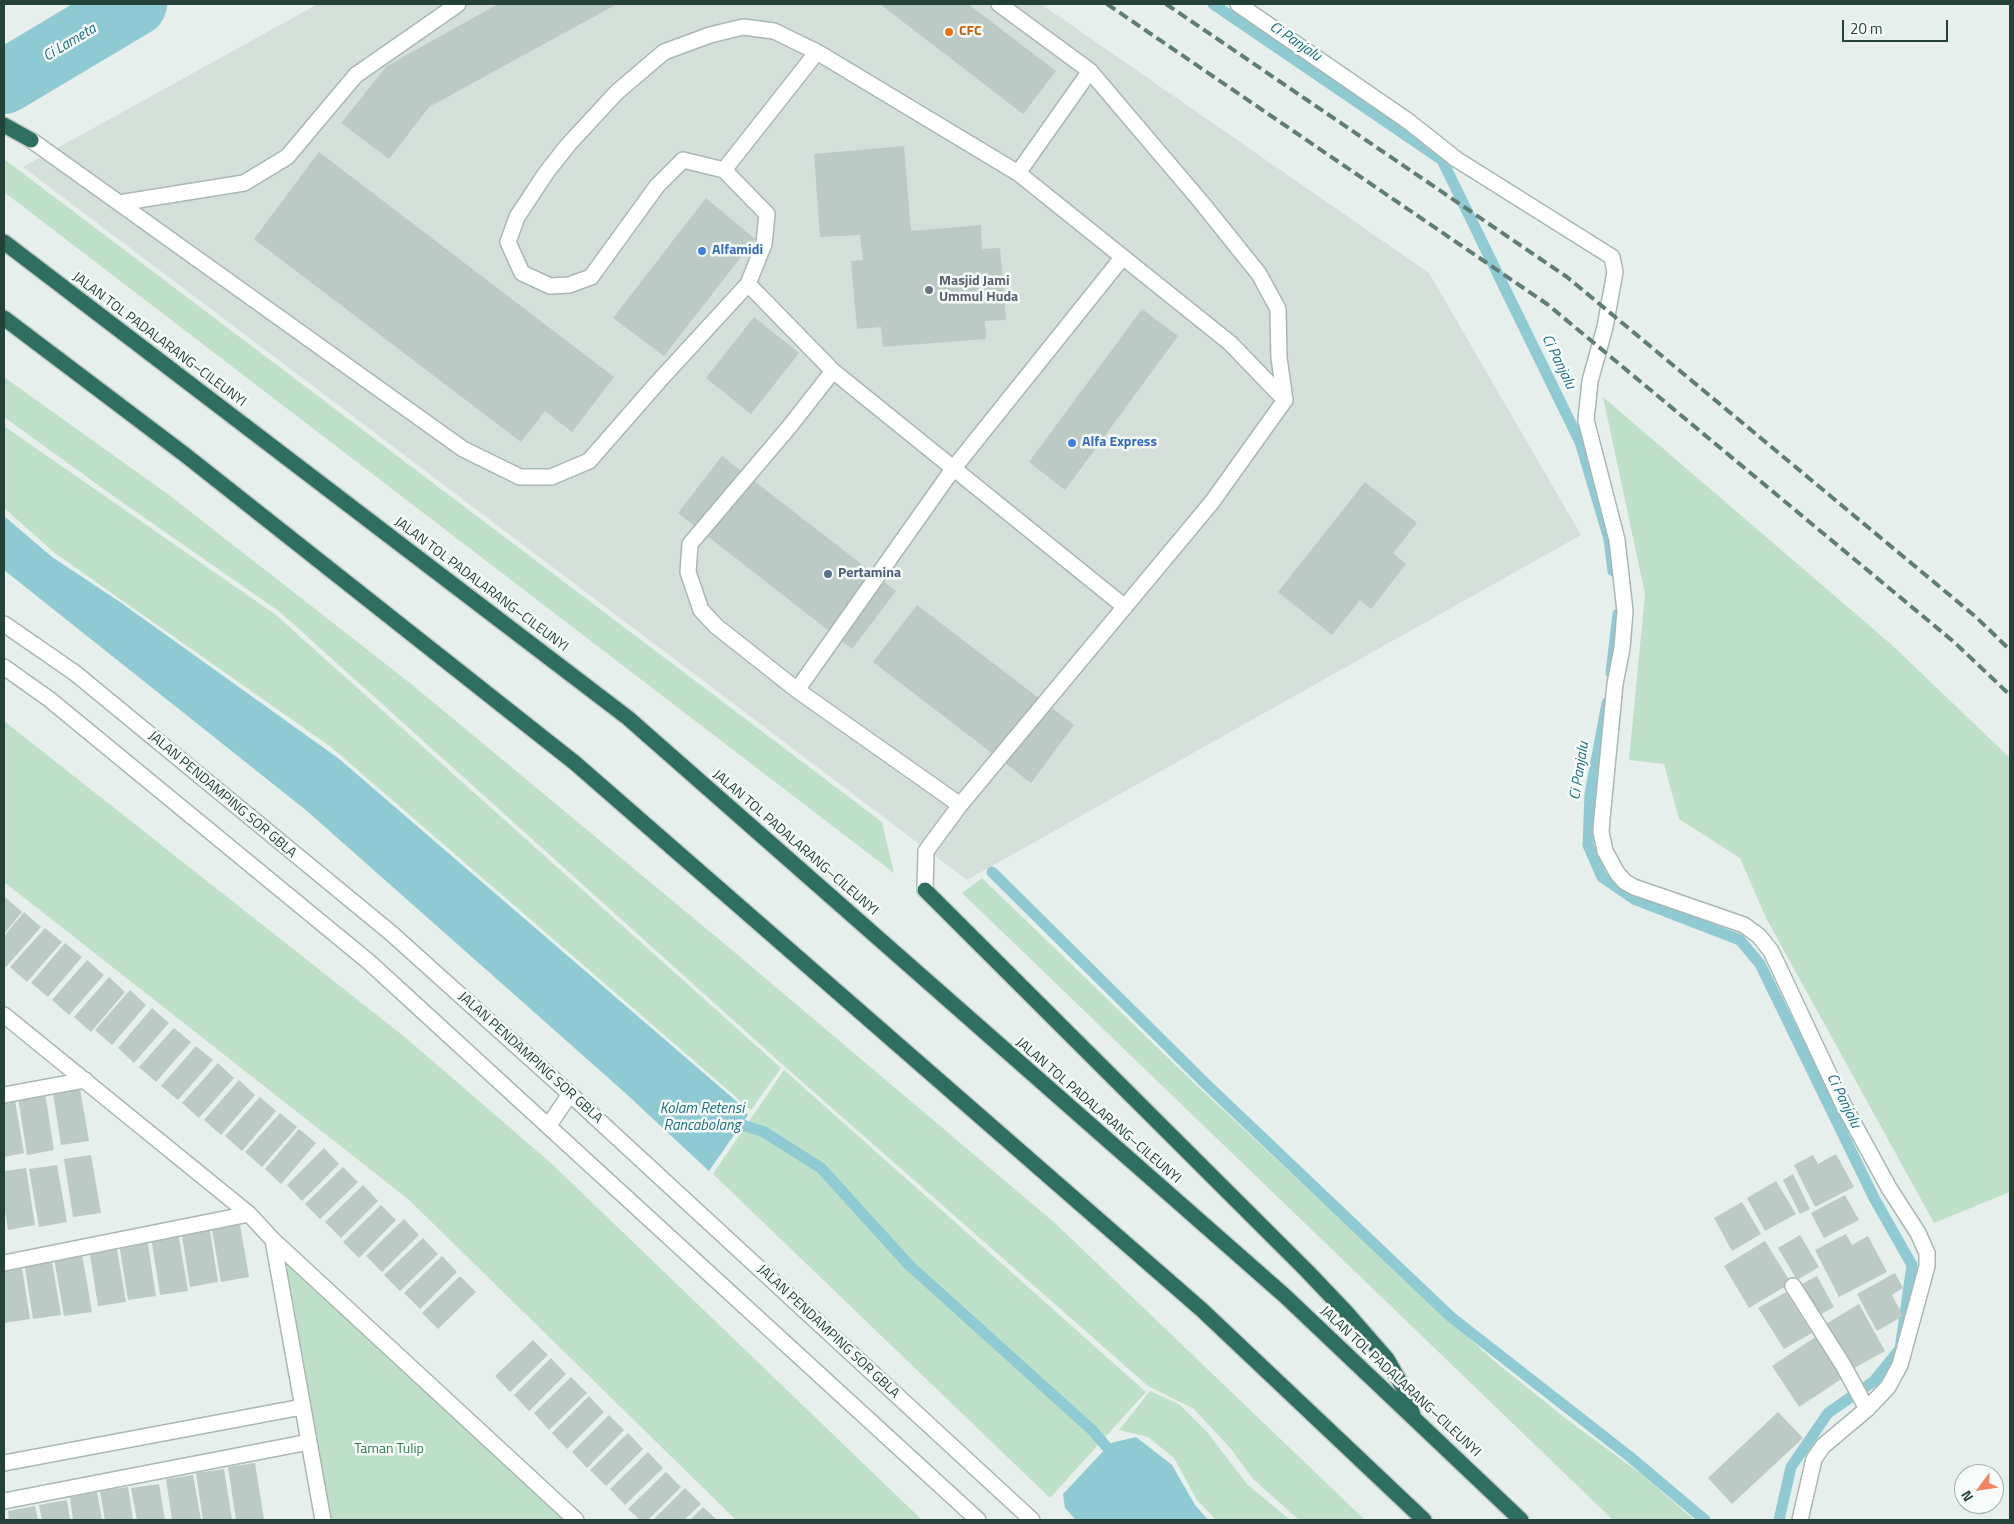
<!DOCTYPE html>
<meta charset="utf-8">
<style>
body{margin:0}
#map{position:relative;width:2014px;height:1524px;overflow:hidden;background:#e6efeb;font-family:"Titillium Web",sans-serif}
canvas{display:block}
.frame{position:absolute;inset:0;border:5px solid #24423a;pointer-events:none}
.north{position:absolute;left:1954px;top:1464px;width:50px;height:50px;box-sizing:border-box;background:#f7fbf9;border:1px solid #a3b1ad;border-radius:50%;rotate:239deg;font-size:14px;font-weight:700;line-height:20px;text-align:center;color:#24423a}
.north::after{content:'';display:block;margin:auto;width:18px;height:22px;background:#f4845f;clip-path:polygon(50% 0,100% 100%,50% 72%,0 100%)}
.scale{position:absolute;left:1842px;top:20px;width:106px;height:22px;box-sizing:border-box;border:2px solid #24423a;border-top:0;padding-left:6px;font-size:15px;line-height:18px;white-space:nowrap;color:#24423a;-webkit-text-stroke:4px #f7fbf9;paint-order:stroke}
</style>
<div id="map">
<canvas width="2014" height="1524"></canvas>
<div class="frame"></div>
<div class="north">N</div>
<div class="scale">20 m</div>
</div>
<script>
const ctx = document.querySelector('canvas').getContext('2d');
ctx.lineJoin = 'round';
function paint(path, color) {
  ctx.fillStyle = color;
  ctx.fill(path, 'evenodd');
}
function toPath(rows) {
  const path = new Path2D();
  for (const r of rows) {
    path.moveTo(r[0], r[1]);
    for (let i = 2; i < r.length; i += 2) path.lineTo(r[i], r[i + 1]);
  }
  return path;
}
function strokePath(path, color, width, dash) {
  ctx.strokeStyle = color;
  ctx.lineWidth = width;
  ctx.lineCap = dash ? 'butt' : 'round';
  ctx.setLineDash(dash || []);
  ctx.stroke(path);
}
function label(font, color, halo, rows, align = 'center') {
  ctx.font = font + ' "Titillium Web",sans-serif';
  ctx.lineWidth = 5;
  ctx.setLineDash([]);
  ctx.textBaseline = 'middle';
  ctx.strokeStyle = halo;
  ctx.fillStyle = color;
  for (const [text, x, y, turn = 0] of rows) {
    ctx.save();
    ctx.translate(x, y);
    ctx.rotate((+turn || 0) * Math.PI / 180);
    ctx.textAlign = isNaN(turn) ? turn : align;
    if (halo) ctx.strokeText(text, 0, 0);
    ctx.fillText(text, 0, 0);
    ctx.restore();
  }
}
const built = toPath([
 [318,4,1041,4,1429,273,1581,535,967,880,23,167]
]);
const green = toPath([
 [4,159,882,822,894,873,4,192],
 [4,377,169,495,410,683,726,945,1056,1224,1365,1520,1299,1520,1253,1479,1231,1449,1194,1409,1148,1386,782,1064,280,612,109,493,4,417],
 [1603,397,1892,645,2010,758,2010,1192,1934,1223,1766,918,1740,858,1679,819,1664,764,1629,760,1645,594],
 [4,426,276,615,781,1068,751,1110,331,747,56,554,4,508],
 [4,721,406,1038,552,1164,922,1520,736,1520,408,1199,4,882],
 [982,878,1193,1082,1493,1360,1565,1418,1644,1476,1694,1520,1613,1520,962,893],
 [784,1070,1146,1392,1050,1498,713,1174],
 [281,1253,567,1520,330,1520],
 [1150,1391,1179,1404,1207,1432,1247,1484,1290,1520,1216,1520,1197,1500,1174,1458,1148,1437,1119,1430]
]);
const water = toPath([
 [4,516,52,557,120,602,338,758,735,1100,748,1115,709,1171,622,1090,307,811,4,570],
 [1136,1437,1172,1465,1195,1505,1208,1520,1076,1520,1065,1508,1063,1494,1111,1443]
]);
const stream = toPath([
 [1213,4,1442,160,1580,442,1609,539,1613,571],
 [1611,673,1618,614],
 [1607,703,1590,794,1588,845,1602,877,1634,899,1740,940,1760,964,1874,1198,1912,1265,1900,1349,1874,1381,1828,1413,1791,1467,1779,1520],
 [992,872,1207,1085,1451,1317,1629,1456,1705,1520],
 [727,1120,764,1132,821,1168,909,1265,1092,1430,1117,1459]
]);
const river = toPath([
 [4,82,135,4]
]);
const building = toPath([
 [498,4,617,4,429,107,389,159,341,123,387,66],
 [880,4,968,4,1056,71,1023,114],
 [904,146,911,231,981,225,982,249,1000,248,1006,320,985,321,986,339,883,347,881,327,857,329,851,261,863,260,860,235,820,237,814,154],
 [319,152,614,377,572,432,545,411,521,442,254,239],
 [706,198,755,239,664,356,613,318],
 [1142,309,1178,336,1065,490,1029,462],
 [754,317,799,353,751,414,706,378],
 [722,456,896,591,852,649,678,513],
 [1365,482,1417,523,1393,553,1406,564,1371,609,1360,600,1332,635,1278,592],
 [917,605,1074,725,1031,783,873,662],
 [6,898,22,912,4,934,4,900],
 [24,912,41,927,6,967,4,965,4,936],
 [45,928,62,942,27,982,10,967],
 [65,943,82,957,48,997,31,983],
 [87,960,104,975,69,1015,52,1000],
 [109,977,125,992,91,1032,74,1017],
 [130,990,146,1005,112,1045,95,1030],
 [152,1008,169,1023,134,1063,118,1048],
 [174,1028,191,1042,156,1082,139,1067],
 [196,1046,213,1060,178,1100,161,1086],
 [218,1063,234,1078,199,1118,182,1103],
 [239,1080,255,1095,221,1135,204,1120],
 [79,1083,89,1141,61,1145,52,1087],
 [45,1093,54,1150,27,1155,18,1097],
 [14,1095,24,1153,4,1157,4,1097],
 [260,1097,276,1111,242,1151,225,1136],
 [280,1113,297,1127,262,1167,245,1152],
 [299,1129,316,1143,281,1184,265,1169],
 [324,1148,339,1164,302,1201,287,1185],
 [1836,1154,1854,1187,1815,1207,1794,1165,1813,1155,1818,1164],
 [91,1155,101,1213,73,1217,64,1159],
 [57,1165,67,1222,39,1227,29,1169],
 [343,1167,358,1182,320,1219,305,1204],
 [26,1168,35,1225,8,1230,4,1205,4,1171],
 [1793,1174,1810,1209,1800,1214,1783,1180],
 [1776,1181,1796,1214,1765,1231,1747,1198],
 [363,1185,378,1201,341,1238,325,1222],
 [1845,1195,1859,1220,1824,1238,1811,1213],
 [1742,1202,1761,1234,1732,1251,1714,1218],
 [381,1205,396,1220,359,1258,343,1242],
 [239,1219,249,1277,221,1282,211,1224],
 [404,1219,419,1235,382,1272,366,1256],
 [209,1225,218,1282,190,1287,181,1229],
 [178,1232,188,1291,160,1295,151,1237],
 [1846,1234,1852,1245,1868,1236,1887,1272,1839,1297,1815,1250],
 [1800,1235,1819,1267,1797,1280,1778,1248],
 [147,1238,156,1296,128,1300,119,1243],
 [423,1238,438,1254,400,1291,384,1275],
 [1765,1241,1791,1283,1749,1308,1724,1266],
 [116,1244,126,1302,98,1306,89,1248],
 [82,1254,92,1312,64,1316,54,1258],
 [51,1256,61,1315,33,1319,24,1261],
 [442,1256,457,1272,420,1309,404,1293],
 [21,1262,30,1319,4,1323,4,1264],
 [1895,1273,1903,1288,1892,1295,1903,1316,1877,1331,1857,1294],
 [460,1276,476,1292,438,1329,422,1313],
 [1817,1276,1834,1307,1816,1317,1798,1286],
 [1786,1292,1812,1333,1784,1349,1758,1308],
 [1859,1304,1885,1351,1851,1370,1824,1325],
 [1820,1334,1846,1376,1799,1407,1772,1366],
 [533,1340,548,1355,510,1392,495,1376],
 [551,1358,566,1374,529,1411,514,1395],
 [571,1377,587,1393,549,1430,534,1413],
 [589,1396,604,1412,567,1449,552,1433],
 [1778,1412,1803,1438,1732,1504,1708,1478],
 [609,1415,624,1430,587,1468,572,1452],
 [628,1433,643,1449,606,1486,590,1470],
 [648,1452,663,1468,625,1505,610,1489],
 [255,1463,264,1520,236,1520,228,1467],
 [224,1469,232,1520,203,1520,196,1473],
 [666,1472,681,1487,648,1520,640,1520,628,1509],
 [193,1475,201,1520,172,1520,166,1479],
 [159,1484,165,1520,137,1520,131,1488],
 [128,1487,133,1520,105,1520,100,1491],
 [685,1488,701,1504,684,1520,653,1520],
 [97,1492,102,1520,73,1520,70,1497],
 [67,1500,70,1520,42,1520,39,1505],
 [35,1506,38,1520,9,1520,8,1511],
 [703,1507,717,1520,690,1520]
]);
const minor = toPath([
 [999,4,1090,71,1202,203,1259,274,1278,309,1279,358,1285,400],
 [1238,4,1408,121,1456,159,1612,257,1615,272,1605,327,1590,381,1586,420,1617,540,1625,611,1622,648,1615,684,1602,818,1601,832,1605,851,1617,873,1625,882,1634,887,1744,925,1759,936,1771,951,1843,1104,1889,1188,1918,1233,1927,1253,1927,1266,1900,1365,1888,1387,1867,1409,1823,1446,1814,1459,1800,1520],
 [31,140,463,449,520,477,551,477,589,461,658,382,748,284,764,244,767,214,724,170,683,160,657,186,591,277,569,285,550,286,522,273,508,242,517,217,546,173,568,145,617,92,664,52,710,35,743,27,774,31,817,52,1018,173,1230,343,1285,400,1212,502,960,805,926,851,925,890],
 [724,170,817,52],
 [1018,173,1090,71],
 [119,203,244,183,287,157,356,75,458,4],
 [748,284,833,371,1125,607],
 [833,371,790,426,690,544,688,572,701,610,716,626,797,690,960,805],
 [4,624,75,673,391,933,570,1094,1032,1520],
 [4,667,49,699,369,962,978,1520],
 [797,690,953,469,1122,258],
 [4,1015,249,1214,273,1240,576,1520],
 [4,1095,85,1080],
 [549,1125,570,1094],
 [273,1240,323,1520],
 [4,1263,249,1214],
 [1793,1286,1843,1365,1867,1409],
 [4,1463,302,1407],
 [4,1501,309,1442]
]);
const highway = toPath([
 [4,125,31,140],
 [4,242,628,718,1285,1296,1521,1520],
 [4,318,184,454,575,763,1202,1310,1424,1520],
 [925,890,1307,1271,1346,1312,1387,1359,1405,1391,1413,1415]
]);
const rail = toPath([
 [1107,4,1547,304,1954,642,2010,695],
 [1166,4,1567,277,1976,617,2010,650]
]);
const markers = [
 [949,32,5,"#e8710a"],
 [702,251,5,"#3f7fe0"],
 [929,290,5,"#6b7280"],
 [1072,443,5,"#3f7fe0"],
 [828,574,5,"#5c6f8a"]
];
const foodNames = [
 ["CFC",959,32]
];
const shopNames = [
 ["Alfamidi",712,251],
 ["Alfa Express",1082,443]
];
const worshipNames = [
 ["Masjid Jami",939,282],
 ["Ummul Huda",939,298]
];
const streetNames = [
 ["JALAN TOL PADALARANG–CILEUNYI",159,340,37],
 ["JALAN TOL PADALARANG–CILEUNYI",481,585,37],
 ["JALAN PENDAMPING SOR GBLA",222,795,40],
 ["JALAN TOL PADALARANG–CILEUNYI",795,843,41],
 ["JALAN PENDAMPING SOR GBLA",530,1058,42],
 ["JALAN TOL PADALARANG–CILEUNYI",1098,1111,41],
 ["JALAN PENDAMPING SOR GBLA",828,1332,43],
 ["JALAN TOL PADALARANG–CILEUNYI",1400,1382,43]
];
const serviceNames = [
 ["Pertamina",838,574]
];
const parkNames = [
 ["Taman Tulip",389,1450]
];
const waterNames = [
 ["Ci Panjalu",1295,42,34],
 ["Ci Lameta",70,43,-31],
 ["Ci Panjalu",1558,362,64],
 ["Ci Panjalu",1580,771,-81],
 ["Ci Panjalu",1843,1101,64],
 ["Kolam Retensi",702,1109],
 ["Rancabolang",702,1126]
];
paint(built, '#d4dfda');
paint(green, '#bfe0c8');
paint(water, '#8ec9d4');
strokePath(stream, '#8ec9d4', 11);
strokePath(river, '#8ec9d4', 64);
paint(building, '#bbcac4');
strokePath(minor, '#a8b8b2', 18);
strokePath(highway, '#c2cac8', 18);
strokePath(minor, '#fff', 15);
strokePath(highway, '#2f6f62', 15);
strokePath(rail, '#5f7d75', 4, [10, 5]);
for (const [x, y, r, color] of markers) {
  const dot = new Path2D();
  dot.arc(x, y, r, 0, 2 * Math.PI);
  ctx.fillStyle = color;
  ctx.fill(dot);
  strokePath(dot, '#f7fbf9', 2);
}
label('bold 14px', '#c56008', '#f7fbf9', foodNames, 'left');
label('bold 14px', '#366cbe', '#f7fbf9', shopNames, 'left');
label('bold 14px', '#5b616d', '#f7fbf9', worshipNames, 'left');
label('14px', '#24423a', '#f7fbf9', streetNames);
label('bold 14px', '#4e5e75', '#f7fbf9', serviceNames, 'left');
label('14px', '#2d7a4b', '#f7fbf9', parkNames);
label('italic 15px', '#1c6f80', '#f7fbf9', waterNames);
</script>
